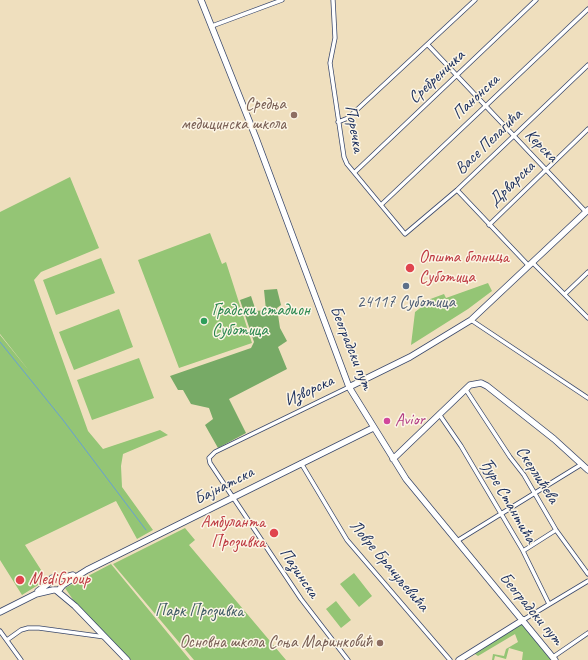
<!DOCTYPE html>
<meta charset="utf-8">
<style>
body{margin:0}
canvas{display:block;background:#efdfbe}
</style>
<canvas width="588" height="660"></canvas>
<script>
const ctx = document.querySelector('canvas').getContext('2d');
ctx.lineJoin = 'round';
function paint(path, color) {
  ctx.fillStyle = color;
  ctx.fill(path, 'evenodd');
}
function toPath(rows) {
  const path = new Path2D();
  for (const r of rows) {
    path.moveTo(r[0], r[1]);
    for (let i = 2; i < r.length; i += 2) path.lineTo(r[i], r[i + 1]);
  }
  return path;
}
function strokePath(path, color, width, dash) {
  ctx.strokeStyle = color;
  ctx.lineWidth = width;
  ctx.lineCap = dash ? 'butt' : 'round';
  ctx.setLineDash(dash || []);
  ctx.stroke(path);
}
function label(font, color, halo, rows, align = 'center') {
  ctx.font = font + ' Caveat,sans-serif';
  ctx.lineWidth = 3;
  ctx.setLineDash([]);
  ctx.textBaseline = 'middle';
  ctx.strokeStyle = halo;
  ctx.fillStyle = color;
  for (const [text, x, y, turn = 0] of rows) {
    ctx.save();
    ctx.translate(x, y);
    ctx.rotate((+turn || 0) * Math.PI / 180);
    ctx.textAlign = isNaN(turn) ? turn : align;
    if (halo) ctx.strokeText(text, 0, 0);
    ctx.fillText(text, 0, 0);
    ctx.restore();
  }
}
const green = toPath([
 [70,177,99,248,41,272,34,280,88,431,103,449,160,430,168,435,123,454,121,466,122,487,153,530,137,539,116,501,25,545,43,573,43,582,22,595,0,560,0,335,30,372,0,334,0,212],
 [210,233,222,264,226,262,252,343,179,368,138,260],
 [101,258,115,293,56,315,43,280],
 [488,283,492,291,468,309,411,345,415,312,424,305,425,301,444,294,446,298],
 [119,309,133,347,74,370,59,332],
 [139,358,154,398,92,420,77,380],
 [185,528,195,540,189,545,286,660,194,660,113,564],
 [111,564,190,660,131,660,78,607,65,588],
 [354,573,372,596,359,607,340,584],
 [336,601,351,620,341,628,326,609],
 [523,620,555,660,522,660,523,652,509,648,506,659,495,656,494,660,492,660,493,654,504,656,506,649,518,642,515,634,478,656,472,652]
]);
const forest = toPath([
 [277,289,281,305,277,308,280,328,287,341,278,347,287,369,229,399,246,433,218,448,205,425,213,419,209,408,191,404,183,390,178,390,170,376,251,348,254,342,240,300,251,296,256,311,266,310,264,290]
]);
const stream = toPath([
 [0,342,63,420,146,530]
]);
const street = toPath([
 [333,0,335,38,330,63,344,157,347,164,405,234,457,190,588,65],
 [212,26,282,0],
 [428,45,586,212],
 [338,122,348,118,475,0],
 [355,172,536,0],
 [457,190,529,266],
 [382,204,588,9],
 [489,225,588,129],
 [533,263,588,318],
 [565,294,588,272],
 [471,320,588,398],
 [466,390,510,457,524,475,556,530,588,574],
 [439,414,461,446,522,549,549,604],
 [301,463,347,540,450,660],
 [457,541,582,464],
 [523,551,556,530],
 [523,620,588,581],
 [0,631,21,660],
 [7,640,21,630,28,628,39,628,105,637],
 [553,657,588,633],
 [348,660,301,599,210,463,209,458,215,452,349,387]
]);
const secondary = toPath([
 [201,0,256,138,349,387,406,479,555,660],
 [349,387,410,357,471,320,588,210],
 [393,459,470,385,481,383,487,386,554,439,588,470],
 [38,591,49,583,52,578,62,578,73,575],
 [57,591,75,606,127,660],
 [0,612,36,594,53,590,59,590,63,585,87,570,373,428],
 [459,660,523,620]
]);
const markers = [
 [294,115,4,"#8d6e63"],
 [410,268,5,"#e0444e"],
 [406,286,4,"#5c6f8a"],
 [204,321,4,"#2e9e5b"],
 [387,421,4,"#d1479c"],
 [274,533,5,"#e0444e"],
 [20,580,5,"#e0444e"],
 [380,643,4,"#8d6e63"]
];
const streetNames = [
 ["Сребреничка",437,77,-43],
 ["Панонска",476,97,-43],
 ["Поречка",354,129,80],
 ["Васе Пелагића",489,142,-44],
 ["Керска",541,146,45],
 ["Дрварска",512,184,-44],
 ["Београдски пут",351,348,68],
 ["Изворска",309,391,-25],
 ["Скерлићева",537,475,57],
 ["Бајнатска",224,486,-27],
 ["Ђуре Стантића",508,501,60],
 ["Ловре Брачуљевића",389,566,50],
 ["Пазинска",299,573,56],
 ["Београдски пут",531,609,50]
];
const educationNames = [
 ["Средња",286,105],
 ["медицинска школа",286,125],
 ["Основна школа Соња Маринковић",372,643]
];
const healthNames = [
 ["Општа болница",419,258],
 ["Суботица",419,278],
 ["Амбуланта",265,523,"right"],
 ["Прозивка",265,543,"right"],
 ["MediGroup",29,580]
];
const serviceNames = [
 ["24117 Суботица",406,303]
];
const leisureNames = [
 ["Градски стадион",212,311],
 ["Суботица",212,331]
];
const hotelNames = [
 ["Avior",395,421]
];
const parkNames = [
 ["Парк Прозивка",199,612]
];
paint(green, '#94c575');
paint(forest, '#7a6');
strokePath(stream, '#679fd5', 1);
strokePath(street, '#3b496c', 5);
strokePath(secondary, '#3b496c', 7);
strokePath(street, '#fff', 3.5);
strokePath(secondary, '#fff', 5.5);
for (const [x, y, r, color] of markers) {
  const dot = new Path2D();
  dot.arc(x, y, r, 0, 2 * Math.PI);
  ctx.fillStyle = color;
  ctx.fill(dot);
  strokePath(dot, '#fcf5e5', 1.5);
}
label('17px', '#1b2f5e', '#fcf5e5', streetNames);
label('17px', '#785e54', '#fcf5e5', educationNames, 'right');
label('17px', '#be3a42', '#fcf5e5', healthNames, 'left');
label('17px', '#4e5e75', '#fcf5e5', serviceNames);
label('17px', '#27864d', '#fcf5e5', leisureNames, 'left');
label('17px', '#b23c85', '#fcf5e5', hotelNames, 'left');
label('17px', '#3f5c65', '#fcf5e5', parkNames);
</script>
